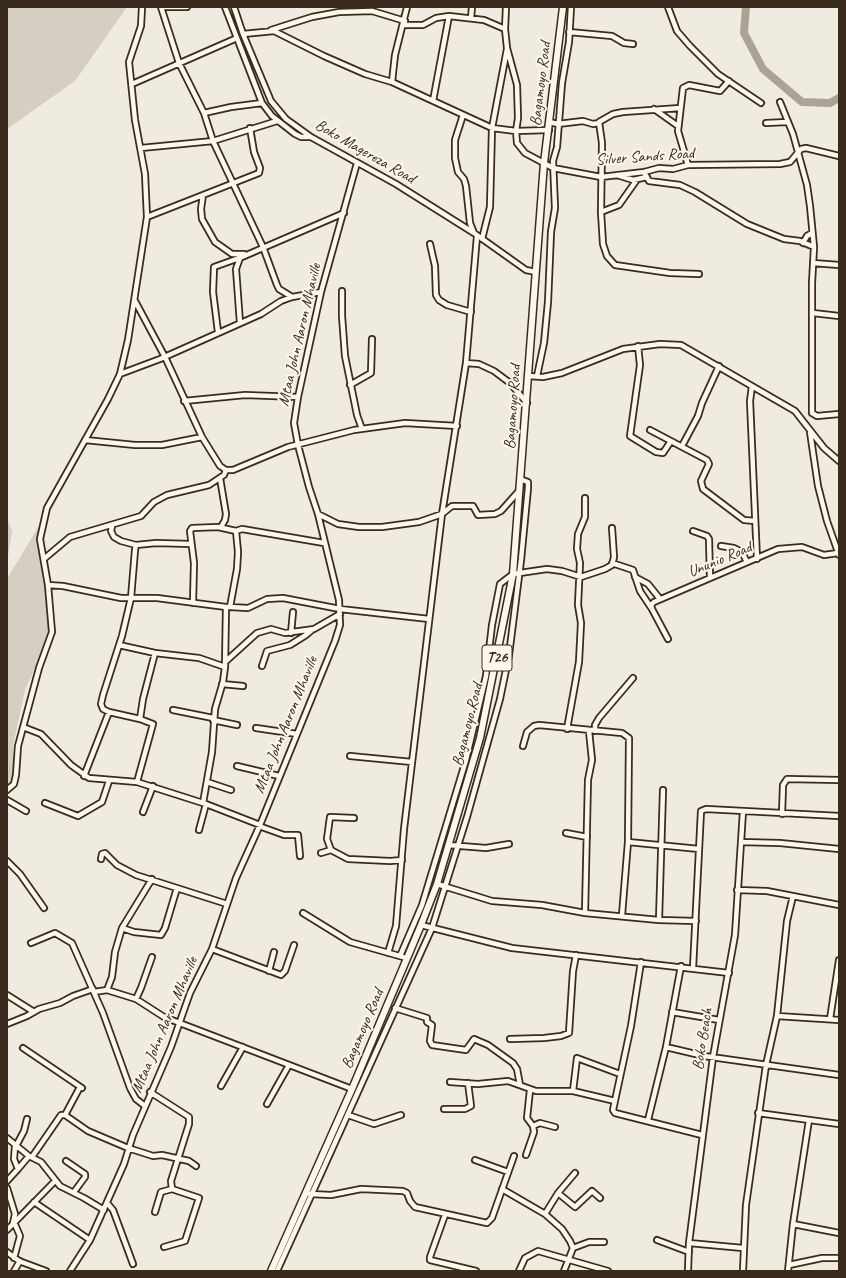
<!DOCTYPE html>
<style>
body{margin:0}
#map{position:relative;width:846px;height:1278px;overflow:hidden;background:#f0ebe0;font-family:Caveat,sans-serif}
canvas{display:block}
.frame{position:absolute;inset:0;border:8px solid #3b2a1e;pointer-events:none}
</style>
<div id="map">
<canvas width="846" height="1278"></canvas>
<div class="frame"></div>
</div>
<script>
const ctx = document.querySelector('canvas').getContext('2d');
ctx.lineJoin = 'round';
function paint(path, color) {
  ctx.fillStyle = color;
  ctx.fill(path, 'evenodd');
}
function toPath(rows) {
  const path = new Path2D();
  for (const r of rows) {
    path.moveTo(r[0], r[1]);
    for (let i = 2; i < r.length; i += 2) path.lineTo(r[i], r[i + 1]);
  }
  return path;
}
function strokePath(path, color, width, dash) {
  ctx.strokeStyle = color;
  ctx.lineWidth = width;
  ctx.lineCap = dash ? 'butt' : 'round';
  ctx.setLineDash(dash || []);
  ctx.stroke(path);
}
function label(font, color, halo, rows, align = 'center') {
  ctx.font = font + ' Caveat,sans-serif';
  ctx.lineWidth = 4;
  ctx.setLineDash([]);
  ctx.textBaseline = 'middle';
  ctx.strokeStyle = halo;
  ctx.fillStyle = color;
  for (const [text, x, y, turn = 0] of rows) {
    ctx.save();
    ctx.translate(x, y);
    ctx.rotate((+turn || 0) * Math.PI / 180);
    ctx.textAlign = isNaN(turn) ? turn : align;
    if (halo) ctx.strokeText(text, 0, 0);
    ctx.fillText(text, 0, 0);
    ctx.restore();
  }
}
const green = toPath([
 [7,7,127,7,75,81,7,129],
 [7,517,12,531,7,563],
 [43,519,38,539,46,585,49,632,46,643,25,690,13,746,14,774,10,790,7,795,7,579]
]);
const river = toPath([
 [746,7,744,33,763,69,802,102,830,103,839,98]
]);
const minor = toPath([
 [187,7,161,7,179,63,204,113,213,141,263,247,277,285,279,289,292,297],
 [225,7,262,103,272,116,295,134,301,137,311,137],
 [234,7,243,34,271,101,286,119,311,137,396,184,474,233,526,270,536,272],
 [506,7,505,29,507,48,517,85,518,118,516,131,517,143,525,153,553,168,601,177,644,172,659,168,673,169,688,165,780,164,790,162,801,149,806,148,839,156],
 [668,7,677,31,690,46,718,74,761,103],
 [471,18,472,7],
 [403,25,423,25,436,18,449,16,484,20,505,29],
 [271,30,312,17,339,12,372,11,405,21],
 [569,32,612,36,624,43,633,44],
 [243,34,274,31,324,56,365,74,392,82,492,128,516,131,549,130],
 [392,82,395,55,407,7],
 [132,84,237,38],
 [433,101,449,16],
 [780,102,793,134,807,185,810,206,814,247,812,283,812,413],
 [680,108,623,112,613,114,599,122,602,143,601,212,603,244,607,256,615,265,670,273,699,274],
 [654,109,678,126],
 [204,113,231,107,262,103],
 [463,115,455,140,455,158,458,172,464,179,466,186,470,223,474,233],
 [549,122,558,124,583,121,593,124,599,123],
 [766,123,787,122],
 [141,148,213,141,277,121],
 [688,165,678,131,683,88,689,85,720,91,729,81],
 [644,172,649,181,680,185,695,192,747,224,784,239,800,241,814,247],
 [617,175,633,180,647,177],
 [203,195,201,209,202,219,215,242,232,254,244,254],
 [601,212,619,205,636,181],
 [147,217,259,173,260,168,254,152,250,128],
 [482,239,490,207,492,128,507,49],
 [803,243,807,236,812,233],
 [430,244,435,266,436,295,439,300,447,305,471,312],
 [240,258,236,269,240,323],
 [813,263,839,265],
 [342,291,342,316,345,356,357,415,362,429],
 [135,301,165,357,202,437,220,466,226,470,233,470,288,447,354,430,405,423,457,426],
 [813,313,839,316],
 [218,332,213,292,214,267,242,257,344,213],
 [638,346,640,365,630,436,656,452,663,453,671,441],
 [466,363,479,364,494,371,510,383,527,403],
 [120,374,160,359,261,314,281,301,292,297,321,292],
 [528,376,543,377,562,373,623,349,660,344,681,345,795,411,824,448,839,461],
 [537,376,544,343,548,302,551,232,555,208,553,161,557,147,562,83,569,42,571,7],
 [350,385,371,373,372,339],
 [752,386,750,401,757,559],
 [184,401,245,395,298,397],
 [812,413,817,416,839,414],
 [650,430,707,460,709,464,701,481,703,489,744,520,755,521],
 [810,432,818,486,827,521,839,555],
 [85,440,135,445,162,445,202,437],
 [682,446,698,416,702,403,719,366],
 [220,478,226,514,225,520,221,527],
 [318,514,338,524,359,527,382,527,419,522,442,514,466,363,477,236],
 [112,526,111,531,114,537,121,541,136,545],
 [693,531,707,536,709,539,710,578],
 [721,546,734,548,742,552,747,562],
 [45,558,70,537,141,516,154,502,167,495,209,485,224,475,226,470],
 [612,563,633,570,640,591,652,609],
 [635,577,648,584,660,599],
 [48,585,63,586,121,598,157,598,226,607],
 [193,603,194,563,190,531,192,528,218,527,236,531,242,529,324,543],
 [230,607,248,608,267,599,283,598,340,609,429,619],
 [291,633,293,612],
 [668,639,652,609,651,605,654,602,778,549,802,547,824,555,838,553],
 [119,645,155,653,199,658,225,667],
 [225,662,257,633,271,629,285,633,314,629,340,614],
 [262,666,267,651,290,645,306,635,312,630],
 [222,684,243,686],
 [173,710,213,718],
 [140,719,143,699,155,653],
 [213,720,237,725],
 [23,727,41,734,71,765,89,778,137,782,206,804,260,825],
 [256,728,297,734],
 [567,729,579,662,581,623,578,605,580,563,577,549,578,534,585,517,585,498],
 [595,731,595,725,599,718,633,678],
 [523,746,527,732,534,726,539,725,622,733,629,738,628,842,622,915],
 [350,756,412,762],
 [237,766,279,776],
 [84,776,109,712],
 [137,782,153,724,140,719,109,712,103,709,101,704,103,695,122,636,131,598,135,550,136,545,156,543,191,544],
 [207,782,231,790],
 [7,790,14,784,16,775,18,746,39,668,52,632,48,585,40,539,47,508,108,399,120,374,128,340,147,217,145,174,135,120,129,62,141,26,142,7],
 [7,800,26,811],
 [45,803,78,816,102,802,109,781],
 [203,803,212,752,215,709,223,682,225,667,226,607,230,607,237,569,238,552,236,531],
 [143,812,153,786],
 [782,814,783,785,787,779,839,780],
 [354,818,330,817,327,839,331,850,348,859,390,861,402,860],
 [259,826,284,835,298,835,300,856],
 [199,830,206,804],
 [566,833,587,837],
 [628,842,699,849],
 [741,842,780,843,839,849],
 [448,845,486,848,509,844],
 [321,853,331,850],
 [101,859,102,854,105,853,117,865,136,875,227,904],
 [7,861,20,874,44,908],
 [437,884,492,901,542,905,585,913,659,920,696,921],
 [737,890,767,891,839,905],
 [303,913,350,942,403,957],
 [585,913,588,780,592,760,589,731],
 [659,920,663,790],
 [421,925,512,948,729,973],
 [122,928,134,932,161,935,165,928,177,888],
 [31,943,55,933,72,943,103,1013,130,1088,136,1099,145,1106],
 [212,949,281,975,285,971,294,945],
 [388,953,396,926,404,829,442,514,452,506,473,506,478,515,495,514,501,511,518,492],
 [400,956,422,905,466,760,486,676,492,625,500,584,513,574,547,569,562,571,581,577,605,569,612,565,614,557,612,528],
 [641,962,631,1026,613,1110,615,1113,702,1135],
 [693,968,701,811,706,809,839,816],
 [269,971,274,952],
 [107,990,112,977,115,952,122,928,152,879],
 [94,992,107,990,136,999,164,1017,352,1089],
 [7,995,34,1012],
 [136,999,141,988,152,957],
 [395,1008,427,1018,427,1022,432,1025,430,1041,432,1045,466,1050,474,1039,488,1045,513,1063,517,1069,520,1085],
 [672,1012,719,1020],
 [777,1016,839,1020],
 [830,1019,839,960],
 [7,1024,27,1016,39,1009,60,1003,73,996,93,989],
 [510,1039,544,1038,561,1036,569,1033,573,971,576,955],
 [666,1047,704,1056,839,1075],
 [23,1048,82,1088],
 [450,1082,478,1084,508,1081,536,1091,573,1091,615,1101],
 [221,1086,243,1047],
 [573,1091,577,1058,620,1074],
 [150,1092,189,1117,189,1124,171,1181,172,1189,199,1198,185,1241,164,1247],
 [267,1104,289,1065],
 [444,1109,465,1109,471,1106,468,1083],
 [758,1113,839,1124],
 [65,1115,88,1131,128,1148,153,1156,162,1155,189,1161,196,1166],
 [348,1115,374,1124,401,1115],
 [648,1120,666,1047,681,966],
 [533,1126,540,1123,555,1127],
 [7,1138,29,1156,41,1162,60,1186,84,1198,104,1210],
 [16,1146,24,1131,27,1119],
 [526,1155,534,1132,533,1126,527,1118,530,1090],
 [32,1157,61,1115,65,1115,80,1087],
 [475,1160,508,1172],
 [66,1161,85,1174,85,1177,74,1192],
 [18,1169,29,1156],
 [7,1181,18,1169,14,1159,15,1146],
 [7,1188,15,1214,13,1223],
 [502,1189,545,1214,562,1229,570,1241,573,1248,564,1271],
 [558,1193,575,1207,592,1191,600,1198],
 [310,1194,331,1195,361,1189,403,1191,407,1193,410,1201,415,1207,487,1223,492,1218,514,1156],
 [34,1202,90,1240],
 [107,1203,113,1210,133,1264],
 [155,1212,161,1192,172,1189],
 [545,1214,558,1193,575,1173],
 [445,1215,430,1257,430,1260,476,1271],
 [793,1224,839,1233],
 [7,1230,55,1181],
 [657,1240,689,1252],
 [689,1243,743,1248],
 [573,1248,589,1242,604,1242],
 [7,1252,19,1261,46,1271],
 [14,1258,20,1236,14,1222],
 [789,1265,822,1258,839,1258],
 [14,1271,20,1261],
 [70,1271,90,1240,124,1164,133,1135,171,1047,190,993,212,949,236,878,260,825,335,641,340,625,339,600,318,514,309,487,298,445,294,423,298,397,321,292,357,163],
 [277,1271,432,928,467,817,500,699,509,655,521,560,528,488,528,482,520,479],
 [519,1271,525,1258,538,1251,608,1271],
 [688,1271,689,1243,713,1057,735,935,743,811],
 [743,1271,746,1205,766,1065,777,1016,787,921,793,896],
 [788,1271,793,1224,809,1120]
]);
const highway = toPath([
 [271,1271,352,1089,421,925,437,884,480,738,513,574,544,163,563,7]
]);
const shields = [
 [497,658,30]
];
const shieldNames = [
 ["T26",497,658]
];
const streetNames = [
 ["Bagamoyo Road",541,84,-83],
 ["Boko Magereza Road",365,152,30],
 ["Silver Sands Road",645,157,-4],
 ["Mtaa John Aaron Mhaville",300,335,-77],
 ["Bagamoyo Road",513,407,-86],
 ["Ununio Road",720,560,-23],
 ["Mtaa John Aaron Mhaville",286,725,-68],
 ["Bagamoyo Road",468,725,-76],
 ["Mtaa John Aaron Mhaville",165,1025,-67],
 ["Bagamoyo Road",363,1029,-67],
 ["Boko Beach",703,1039,-81]
];
paint(green, '#d5cec3');
strokePath(river, '#aca397', 8);
strokePath(minor, '#3b2a1e', 8);
strokePath(highway, '#3b2a1e', 9);
strokePath(minor, '#fbf7ec', 4.5);
strokePath(highway, '#fbf7ec', 6);
for (const [x, y, w] of shields) {
  const box = new Path2D();
  box.roundRect(x - w / 2, y - 13, w, 26, 3);
  ctx.fillStyle = '#fbf7ec';
  ctx.fill(box);
  strokePath(box, '#3b2a1e', 1);
}
label('bold 15px', '#3b2a1e', null, shieldNames);
label('16px', '#3b2a1e', '#fbf7ec', streetNames);
</script>
